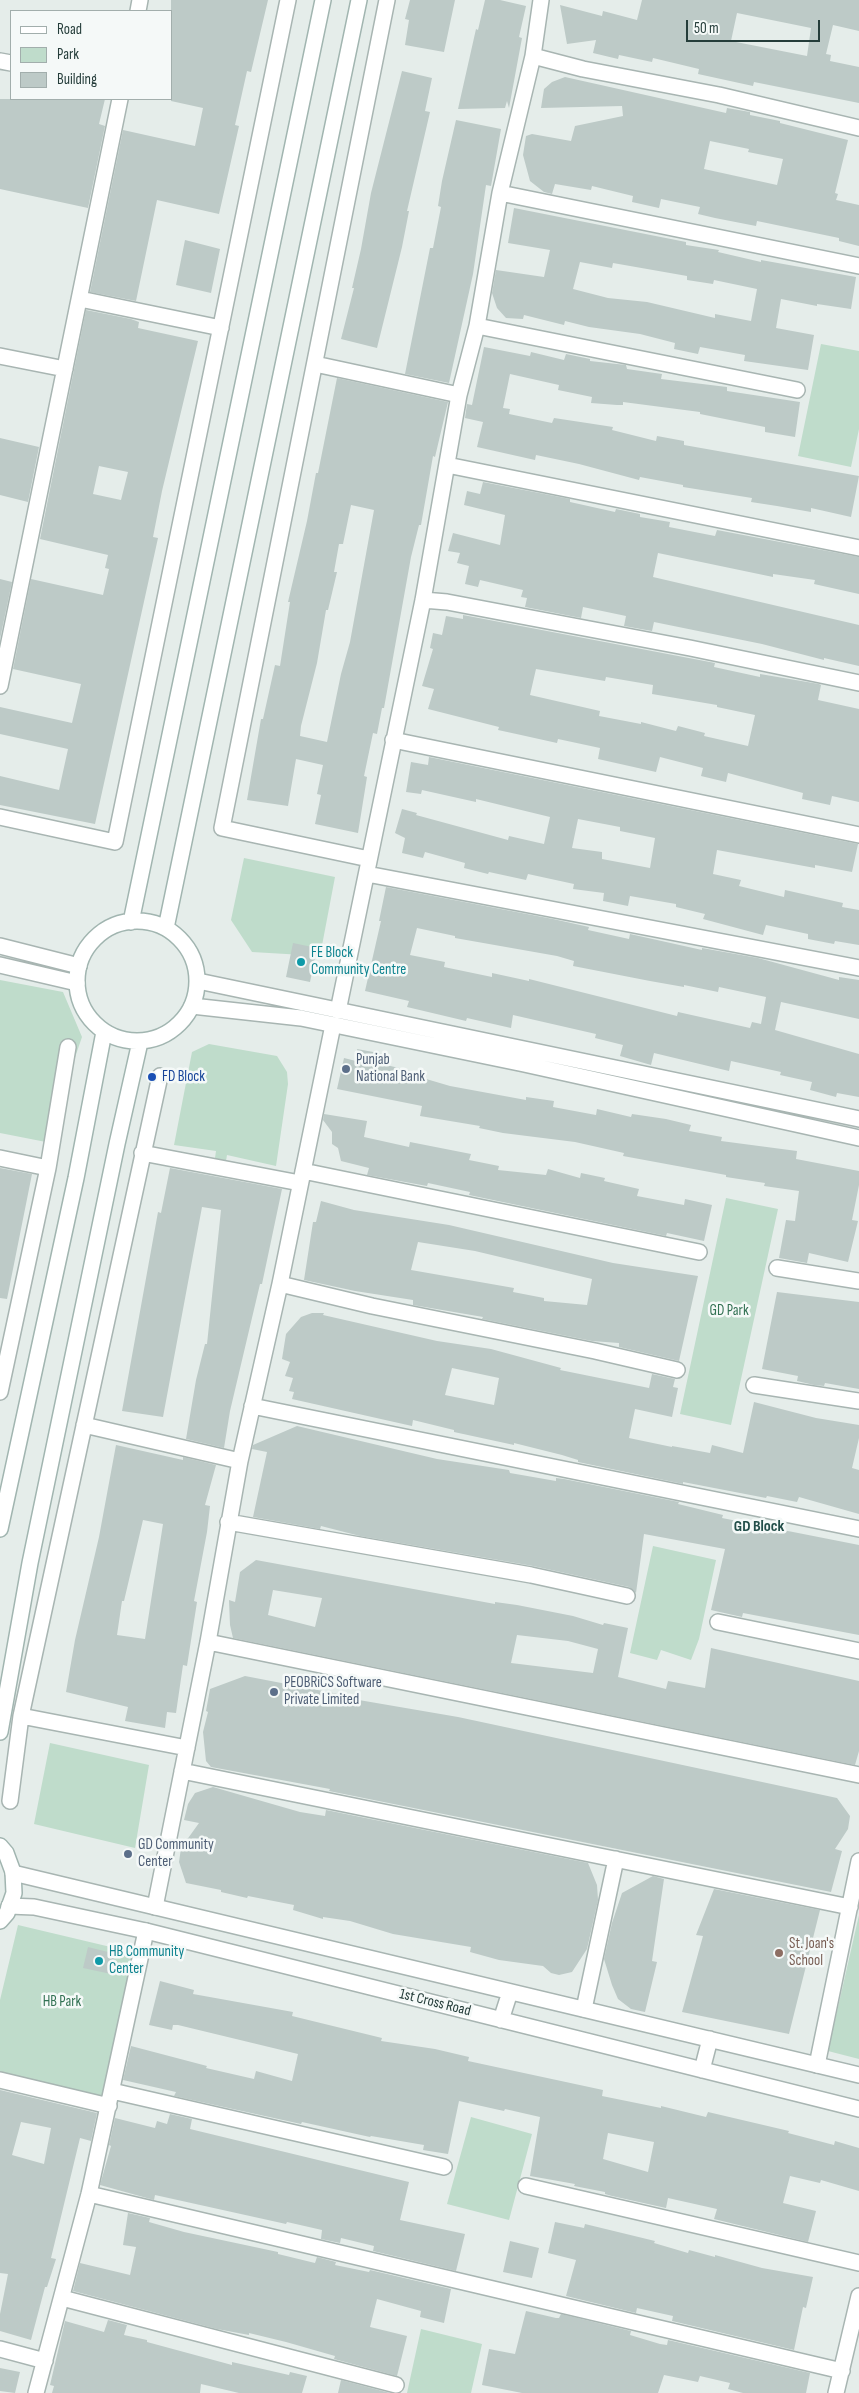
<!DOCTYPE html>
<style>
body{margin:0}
#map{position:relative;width:859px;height:2393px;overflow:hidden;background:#e5edea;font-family:"Sofia Sans Condensed",sans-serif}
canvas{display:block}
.legend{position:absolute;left:10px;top:10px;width:162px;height:90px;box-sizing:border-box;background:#f5f9f8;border:1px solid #a2aeac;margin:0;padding:6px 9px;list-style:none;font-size:15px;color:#253d3a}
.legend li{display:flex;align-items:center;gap:10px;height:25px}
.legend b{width:25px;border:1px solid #a2aeac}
.scale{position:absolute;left:686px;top:20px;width:134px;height:22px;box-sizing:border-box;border:2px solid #253d3a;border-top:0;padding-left:6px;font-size:15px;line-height:18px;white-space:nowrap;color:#253d3a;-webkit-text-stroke:4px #f5f9f8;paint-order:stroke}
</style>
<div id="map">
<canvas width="859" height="2393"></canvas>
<ul class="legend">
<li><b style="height:6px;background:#fff"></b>Road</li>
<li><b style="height:14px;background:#bfdccb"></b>Park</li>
<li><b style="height:14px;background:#bdcac7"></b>Building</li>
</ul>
<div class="scale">50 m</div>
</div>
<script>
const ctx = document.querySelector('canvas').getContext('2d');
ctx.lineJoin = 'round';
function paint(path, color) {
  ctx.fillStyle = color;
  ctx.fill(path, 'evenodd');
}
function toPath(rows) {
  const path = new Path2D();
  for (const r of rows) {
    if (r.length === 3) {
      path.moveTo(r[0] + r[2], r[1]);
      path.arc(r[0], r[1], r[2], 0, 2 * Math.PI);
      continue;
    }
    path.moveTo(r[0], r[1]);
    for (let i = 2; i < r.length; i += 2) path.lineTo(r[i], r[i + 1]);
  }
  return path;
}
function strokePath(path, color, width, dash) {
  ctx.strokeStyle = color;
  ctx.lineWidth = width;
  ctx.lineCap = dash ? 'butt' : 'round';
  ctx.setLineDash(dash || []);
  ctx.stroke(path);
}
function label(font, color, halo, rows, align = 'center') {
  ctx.font = font + ' "Sofia Sans Condensed",sans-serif';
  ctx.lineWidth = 5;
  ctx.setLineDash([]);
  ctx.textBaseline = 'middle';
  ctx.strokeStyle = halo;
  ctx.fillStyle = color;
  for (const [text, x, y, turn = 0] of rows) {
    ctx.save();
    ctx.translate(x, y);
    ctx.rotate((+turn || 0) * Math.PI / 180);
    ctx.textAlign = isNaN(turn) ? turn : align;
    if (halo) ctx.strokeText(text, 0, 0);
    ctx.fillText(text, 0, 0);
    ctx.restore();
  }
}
const green = toPath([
 [821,344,859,351,859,429,851,467,798,456],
 [244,858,335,877,320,956,252,952,231,920],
 [0,980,63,992,82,1037,46,1142,0,1133],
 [209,1044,277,1056,287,1072,288,1084,276,1166,227,1155,225,1167,214,1165,216,1151,174,1145,192,1052],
 [726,1198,778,1209,731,1425,680,1414],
 [653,1546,716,1560,699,1639,691,1660,661,1650,657,1660,630,1653],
 [50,1743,149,1765,135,1848,34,1824],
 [859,1915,859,2059,828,2051],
 [18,1925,136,1953,101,2102,0,2076,0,2000],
 [471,2117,532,2134,509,2220,447,2204],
 [421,2329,482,2344,471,2393,407,2393]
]);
const building = toPath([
 [171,0,268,0,251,72,247,71,235,125,239,126,219,214,157,200,136,301,90,292,123,130,195,146,203,108,171,101],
 [410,0,455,0,444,52,405,45,409,20,405,19],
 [485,0,500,0,526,6,519,37,522,38,509,108,507,101,505,108,458,109,476,29,478,30],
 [642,0,859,0,859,31,833,25,826,54,831,55,830,61,859,67,859,103,754,82,753,86,698,74,699,69,653,58,652,62,619,55,618,59,593,53,596,40,567,44,560,5,602,16,603,11,637,20],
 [737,13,811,28,807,56,731,41],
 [402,71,432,78,425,111,430,112,407,211,409,211,402,247,377,348,341,339,354,288,352,288,361,249,371,193],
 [565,77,726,113,727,108,750,112,750,115,780,121,780,123,848,140,835,193,838,194,836,200,859,205,859,246,839,241,839,238,757,221,756,226,715,218,698,214,700,207,661,199,659,208,632,202,633,196,592,186,591,190,555,184,552,194,544,192,530,181,523,155,526,136,532,134,571,141,575,126,623,116,622,106,541,108,544,89,552,82],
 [710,141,749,149,748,152,783,159,777,185,704,169],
 [0,99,105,99,99,124,105,126,88,208,0,189],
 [456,120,501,129,491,186,486,185,473,274,449,383,405,374,430,248,433,248,441,207,438,206,442,181],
 [514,208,686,242,686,245,719,250,718,252,761,262,761,260,856,277,851,309,817,304,817,306,781,299,776,328,814,335,808,370,744,361,745,355,700,347,698,354,674,349,675,343,640,334,589,327,565,321,564,325,524,315,523,319,506,318,497,308,492,293,496,270,544,277,550,250,508,243],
 [580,262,612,268,613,263,687,276,687,280,713,284,714,280,757,289,751,321,715,314,715,318,647,302,608,298,573,289],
 [185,240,220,249,211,293,176,285],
 [86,310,131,319,139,322,138,328,198,341,162,491,153,537,158,538,95,824,0,805,0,776,59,790,68,749,0,734,0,707,72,723,81,684,13,669,31,579,103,595,109,569,105,568,108,555,40,539],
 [99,466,128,472,121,500,93,494],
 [484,347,530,356,531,352,564,360,566,354,590,359,590,361,626,365,627,369,662,374,661,379,727,387,727,391,800,402,795,437,765,432,765,427,700,414,700,412,623,402,623,405,617,405,591,403,592,397,558,390,559,385,510,374,503,408,510,409,509,414,552,423,554,418,587,423,613,427,612,430,656,441,657,436,684,441,684,445,859,476,851,517,811,508,811,512,777,506,751,502,752,498,683,487,683,485,640,477,639,480,579,464,536,455,535,460,477,447,483,422,465,418,467,404,472,405],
 [337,378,448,402,435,457,433,456,421,525,419,525,411,557,384,708,382,708,377,734,373,733,364,776,367,777,358,833,315,824,321,795,317,794,323,765,296,759,288,806,247,800,261,719,263,719,275,665,280,666,290,602,288,602,307,521,316,473,318,473],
 [351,505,374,510,350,642,341,674,327,742,300,736,301,726,317,663,326,610,328,610,337,572,334,572,339,544,343,544],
 [0,438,39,447,28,502,0,495],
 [483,482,570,499,570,502,615,512,616,509,640,514,640,517,670,522,669,527,715,536,717,530,859,557,859,594,814,584,815,580,773,574,773,577,658,553,653,577,859,625,859,666,824,658,824,660,762,644,654,622,652,631,624,626,626,616,583,607,581,618,525,607,527,598,521,597,523,590,480,580,478,587,465,584,469,566,457,563,460,553,448,551,453,533,500,545,505,515,464,505,467,491,480,494],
 [0,579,12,582,0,639],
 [463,615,715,663,714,667,760,677,760,674,819,684,821,685,818,700,859,709,859,802,832,796,830,805,802,799,803,793,728,773,726,782,701,776,703,768,660,757,656,772,598,759,600,748,558,739,557,743,521,735,498,730,499,727,428,709,434,689,422,686,433,649,430,648,433,633,442,635,446,616,463,619],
 [536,669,605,681,606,677,653,685,652,694,717,705,717,707,755,715,748,746,704,736,705,733,678,726,676,731,641,722,641,724,599,716,600,711,530,695],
 [429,757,858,844,852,872,815,865,815,868,717,850,713,874,741,880,739,886,784,897,785,890,843,903,842,907,859,910,859,945,835,941,834,944,808,939,808,934,766,925,763,935,703,919,705,914,676,907,676,904,630,896,628,906,603,901,604,893,573,889,574,884,528,874,526,880,489,872,488,874,464,868,465,863,425,852,423,858,402,853,405,838,395,833,402,809,417,813,416,815,508,840,509,836,544,844,550,817,476,799,476,802,422,790,421,794,406,792,411,762,428,765],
 [578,819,620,827,620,831,655,838,650,868,602,859,602,852,572,848],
 [386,887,553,919,589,927,588,930,629,939,630,934,702,950,702,948,758,958,839,980,839,977,859,980,859,1019,781,1002,775,1030,859,1054,859,1097,837,1093,836,1097,810,1090,812,1082,780,1075,781,1072,731,1061,729,1071,654,1053,651,1065,620,1056,623,1045,595,1038,596,1034,513,1015,511,1028,467,1018,466,1021,407,1007,409,1001,365,991,381,921,379,921],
 [417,928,455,936,455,938,557,956,574,961,573,966,650,981,684,987,684,985,718,992,719,987,766,997,761,1024,752,1022,750,1028,678,1012,677,1016,529,979,529,981,492,973,492,977,444,967,445,962,410,955],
 [293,943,317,948,310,982,286,977],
 [357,1049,384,1054,382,1064,416,1072,416,1076,450,1086,526,1100,526,1097,554,1101,553,1107,596,1115,597,1109,631,1117,632,1114,666,1119,691,1125,689,1131,722,1137,721,1141,797,1151,796,1159,859,1171,859,1185,852,1220,858,1221,848,1262,809,1253,807,1263,779,1258,786,1220,795,1221,799,1191,764,1186,765,1183,726,1177,726,1175,623,1156,624,1153,575,1142,503,1133,479,1128,480,1126,420,1116,422,1106,337,1089,344,1058,360,1062],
 [324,1114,367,1121,364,1137,409,1147,410,1142,471,1154,469,1160,499,1166,498,1170,546,1175,548,1169,580,1178,581,1173,605,1178,604,1181,639,1189,637,1196,684,1205,685,1199,712,1205,704,1241,667,1233,666,1236,469,1195,470,1192,428,1183,427,1186,367,1175,369,1168,341,1161,338,1148,332,1144,332,1132,323,1120],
 [0,1168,32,1174,7,1299,0,1298],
 [170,1168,282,1189,262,1284,260,1284,230,1411,224,1448,186,1439,196,1380,205,1344,207,1344,221,1210,202,1207,163,1417,122,1411,158,1212,161,1213],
 [321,1201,354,1210,449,1225,613,1263,698,1276,679,1361,619,1347,619,1343,592,1341,482,1319,483,1317,413,1305,413,1300,355,1291,304,1280,313,1222,316,1222],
 [418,1242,475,1251,592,1279,587,1305,544,1301,544,1298,513,1292,514,1288,411,1270],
 [777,1292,859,1302,859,1389,825,1383,824,1386,814,1385,797,1381,798,1376,762,1369],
 [312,1313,324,1313,323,1315,437,1341,491,1349,561,1368,560,1370,649,1388,652,1374,675,1379,673,1387,678,1388,672,1417,635,1409,629,1438,672,1447,672,1446,710,1453,712,1445,743,1453,754,1402,816,1418,859,1425,859,1438,852,1468,859,1470,859,1514,799,1497,797,1502,767,1496,766,1498,683,1482,683,1484,578,1462,578,1460,562,1455,514,1443,514,1445,454,1432,454,1430,413,1420,412,1426,292,1399,294,1392,289,1391,293,1378,285,1376,290,1362,282,1359,286,1334,301,1317],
 [452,1368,499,1378,494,1405,445,1395],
 [297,1426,437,1459,509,1470,510,1473,556,1481,556,1478,564,1479,679,1502,678,1504,723,1515,722,1518,859,1545,859,1635,743,1613,742,1617,711,1610,725,1549,644,1534,636,1593,629,1587,533,1566,360,1536,321,1526,320,1529,253,1517,267,1452,252,1449,253,1445],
 [116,1445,183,1460,183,1457,216,1465,205,1505,210,1506,207,1532,194,1601,197,1602,187,1666,183,1665,176,1713,167,1712,165,1728,125,1721,128,1707,66,1692,75,1640,99,1537],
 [143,1520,163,1524,145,1639,117,1635,122,1601,124,1601],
 [256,1560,495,1604,495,1602,517,1605,573,1616,603,1625,604,1623,628,1628,618,1677,666,1689,668,1681,705,1688,711,1648,859,1681,859,1751,855,1765,233,1638,230,1625,229,1600,235,1602,240,1572],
 [273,1590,322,1598,315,1627,268,1615],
 [517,1635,568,1641,598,1649,593,1673,511,1663],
 [245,1676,354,1697,353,1699,458,1717,837,1798,850,1816,848,1829,835,1849,842,1851,831,1892,329,1791,330,1789,211,1767,206,1761,203,1732,208,1712,206,1711,210,1689],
 [213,1787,300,1812,325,1816,326,1810,588,1863,597,1885,598,1900,587,1949,572,1972,559,1975,551,1973,543,1966,499,1960,470,1952,471,1947,393,1934,350,1921,323,1917,323,1919,293,1910,294,1905,248,1896,247,1898,221,1892,221,1890,186,1883,179,1862,181,1848,199,1823,184,1820,188,1804,195,1793],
 [653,1876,664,1879,652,1961,657,1962,645,2012,631,2009,618,1999,612,1985,604,1959,612,1923,622,1893],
 [714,1889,820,1910,789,2034,682,2012,703,1936,696,1935],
 [88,1947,116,1954,111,1974,83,1968],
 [160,1981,194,1990,193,1994,293,2012,292,2016,382,2038,381,2041,435,2049,469,2057,468,2061,603,2090,602,2096,661,2108,661,2106,706,2117,708,2112,789,2131,788,2133,834,2145,835,2141,859,2148,859,2191,821,2180,820,2183,790,2176,783,2203,816,2211,808,2242,714,2219,717,2209,668,2198,666,2208,612,2196,605,2194,605,2192,574,2186,575,2184,530,2176,540,2117,505,2109,504,2111,459,2101,448,2154,423,2150,424,2145,371,2136,370,2137,302,2122,301,2124,174,2096,176,2092,123,2080,131,2046,207,2066,206,2068,254,2079,256,2071,292,2081,298,2054,178,2025,173,2025,172,2030,149,2025],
 [608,2133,654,2142,648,2172,603,2159],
 [0,2090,97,2113,91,2141,80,2138,51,2258,56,2259,47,2287,45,2287,31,2340,0,2331,0,2314,8,2274,0,2273],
 [21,2122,51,2128,44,2164,12,2155],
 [170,2114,192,2119,190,2129,409,2182,400,2220,465,2234,456,2271,373,2251,374,2246,341,2238,340,2243,321,2239,322,2230,287,2222,286,2224,155,2195,154,2200,100,2185,111,2146,109,2145,115,2118,155,2128,157,2121,167,2124],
 [128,2213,150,2218,149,2222,184,2232,278,2252,278,2254,315,2263,317,2257,336,2262,335,2265,369,2272,370,2270,451,2289,444,2323,420,2317,421,2311,377,2299,370,2327,407,2336,397,2376,334,2359,335,2356,286,2342,249,2333,249,2335,217,2329,73,2291,80,2263,130,2275,136,2247,123,2245],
 [555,2222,584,2228,585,2224,655,2241,654,2243,688,2253,689,2250,715,2257,715,2255,762,2268,813,2277,806,2308,803,2307,794,2350,672,2321,673,2316,637,2308,636,2313,566,2296,576,2260,548,2253],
 [510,2241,539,2248,532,2278,503,2272],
 [526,2311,556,2318,559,2318,561,2314,631,2331,630,2335,660,2344,667,2345,668,2340,810,2373,806,2393,743,2393,728,2389,730,2383,700,2376,698,2382,664,2375,658,2393,522,2393,482,2385,489,2349,515,2354],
 [108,2320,127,2325,124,2335,147,2340,147,2342,232,2365,232,2362,289,2375,290,2372,307,2376,302,2393,239,2393,201,2384,200,2393,52,2393,54,2386,50,2385,65,2321,104,2332],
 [0,2368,20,2372,15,2393,0,2391],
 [341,2380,390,2393,338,2393]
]);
const minor = toPath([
 [138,11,140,0],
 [533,56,583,69,719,95,859,128],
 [0,61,11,63],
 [500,193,859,266],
 [80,299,221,328],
 [477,326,797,390],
 [0,356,65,369],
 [315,364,459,395],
 [447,465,859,548],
 [423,600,447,602,690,648,859,683],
 [0,686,120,99],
 [393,740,859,835],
 [0,817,115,842,288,0],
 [369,859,222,828,387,0],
 [367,874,859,968],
 [338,1011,423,600,459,395,477,326,500,193,533,56,541,0],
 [142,1153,300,1183],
 [0,1158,48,1168],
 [303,1171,699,1252],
 [777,1268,859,1281],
 [280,1284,372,1306,595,1351,677,1370],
 [754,1385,859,1401],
 [0,1392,48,1168,68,1047],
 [252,1406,859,1529],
 [84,1425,240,1461],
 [228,1522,531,1575,627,1596],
 [718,1622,859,1651],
 [208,1642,859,1775],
 [21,1716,187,1748],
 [182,1771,850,1907],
 [10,1801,21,1716,160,1076],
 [155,1907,208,1642,240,1461,280,1284,333,1025],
 [584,2009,616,1859],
 [817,2065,859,1861],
 [0,2080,109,2106],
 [112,2091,444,2167],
 [526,2186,859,2263],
 [89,2194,842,2371],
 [62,2298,396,2385],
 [0,2349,45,2361],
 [36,2393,89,2194,146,1931],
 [836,2393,859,2296]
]);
const tertiary = toPath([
 [0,946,79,966],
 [0,965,77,983],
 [198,981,859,1119],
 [192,1006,301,1018,524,1064,859,1138],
 [13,1873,859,2075],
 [9,1906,34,1907,146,1931,859,2109],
 [501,2020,510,1992],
 [702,2070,710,2039]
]);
const secondary = toPath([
 [137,981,60],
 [131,922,323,0],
 [166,928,359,0],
 [0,1529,76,1178,104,1032],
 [0,1732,30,1563,117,1144,140,1042],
 [0,1846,6,1853,13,1872,14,1893,7,1913,0,1921]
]);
const markers = [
 [301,962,5,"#0f9aa8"],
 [346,1069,5,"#5c6f8a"],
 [152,1077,5,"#1a4fb4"],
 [274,1692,5,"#5c6f8a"],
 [128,1854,5,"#5c6f8a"],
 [779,1953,5,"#8d6e63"],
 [99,1961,5,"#0f9aa8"]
];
const cultureNames = [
 ["FE Block",311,953],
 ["Community Centre",311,970],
 ["HB Community",109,1952],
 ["Center",109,1969]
];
const serviceNames = [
 ["Punjab",356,1060],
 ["National Bank",356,1077],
 ["PEOBRiCS Software",284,1683],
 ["Private Limited",284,1700],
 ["GD Community",138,1845],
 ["Center",138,1862]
];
const transitNames = [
 ["FD Block",162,1077]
];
const parkNames = [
 ["GD Park",729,1311],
 ["HB Park",62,2002]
];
const educationNames = [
 ["St. Joan's",789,1944],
 ["School",789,1961]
];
const streetNames = [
 ["1st Cross Road",435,2003,14]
];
const neighbourhoodNames = [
 ["GD Block",759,1527]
];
paint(green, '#bfdccb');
paint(building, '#bdcac7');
strokePath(minor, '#a8b5b2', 18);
strokePath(tertiary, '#a8b5b2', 18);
strokePath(secondary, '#a1b5b0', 18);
strokePath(minor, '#fff', 15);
strokePath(tertiary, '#fff', 15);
strokePath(secondary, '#fff', 15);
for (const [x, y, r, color] of markers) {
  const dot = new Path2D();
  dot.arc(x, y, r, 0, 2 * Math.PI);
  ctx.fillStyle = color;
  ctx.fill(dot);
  strokePath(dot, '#f5f9f8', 2);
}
label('15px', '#0d838f', '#f5f9f8', cultureNames, 'left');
label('15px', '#4e5e75', '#f5f9f8', serviceNames, 'left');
label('15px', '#164399', '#f5f9f8', transitNames, 'left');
label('15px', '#327153', '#f5f9f8', parkNames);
label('15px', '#785e54', '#f5f9f8', educationNames, 'left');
label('15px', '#253d3a', '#f5f9f8', streetNames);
label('bold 16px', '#224e49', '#f5f9f8', neighbourhoodNames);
</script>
